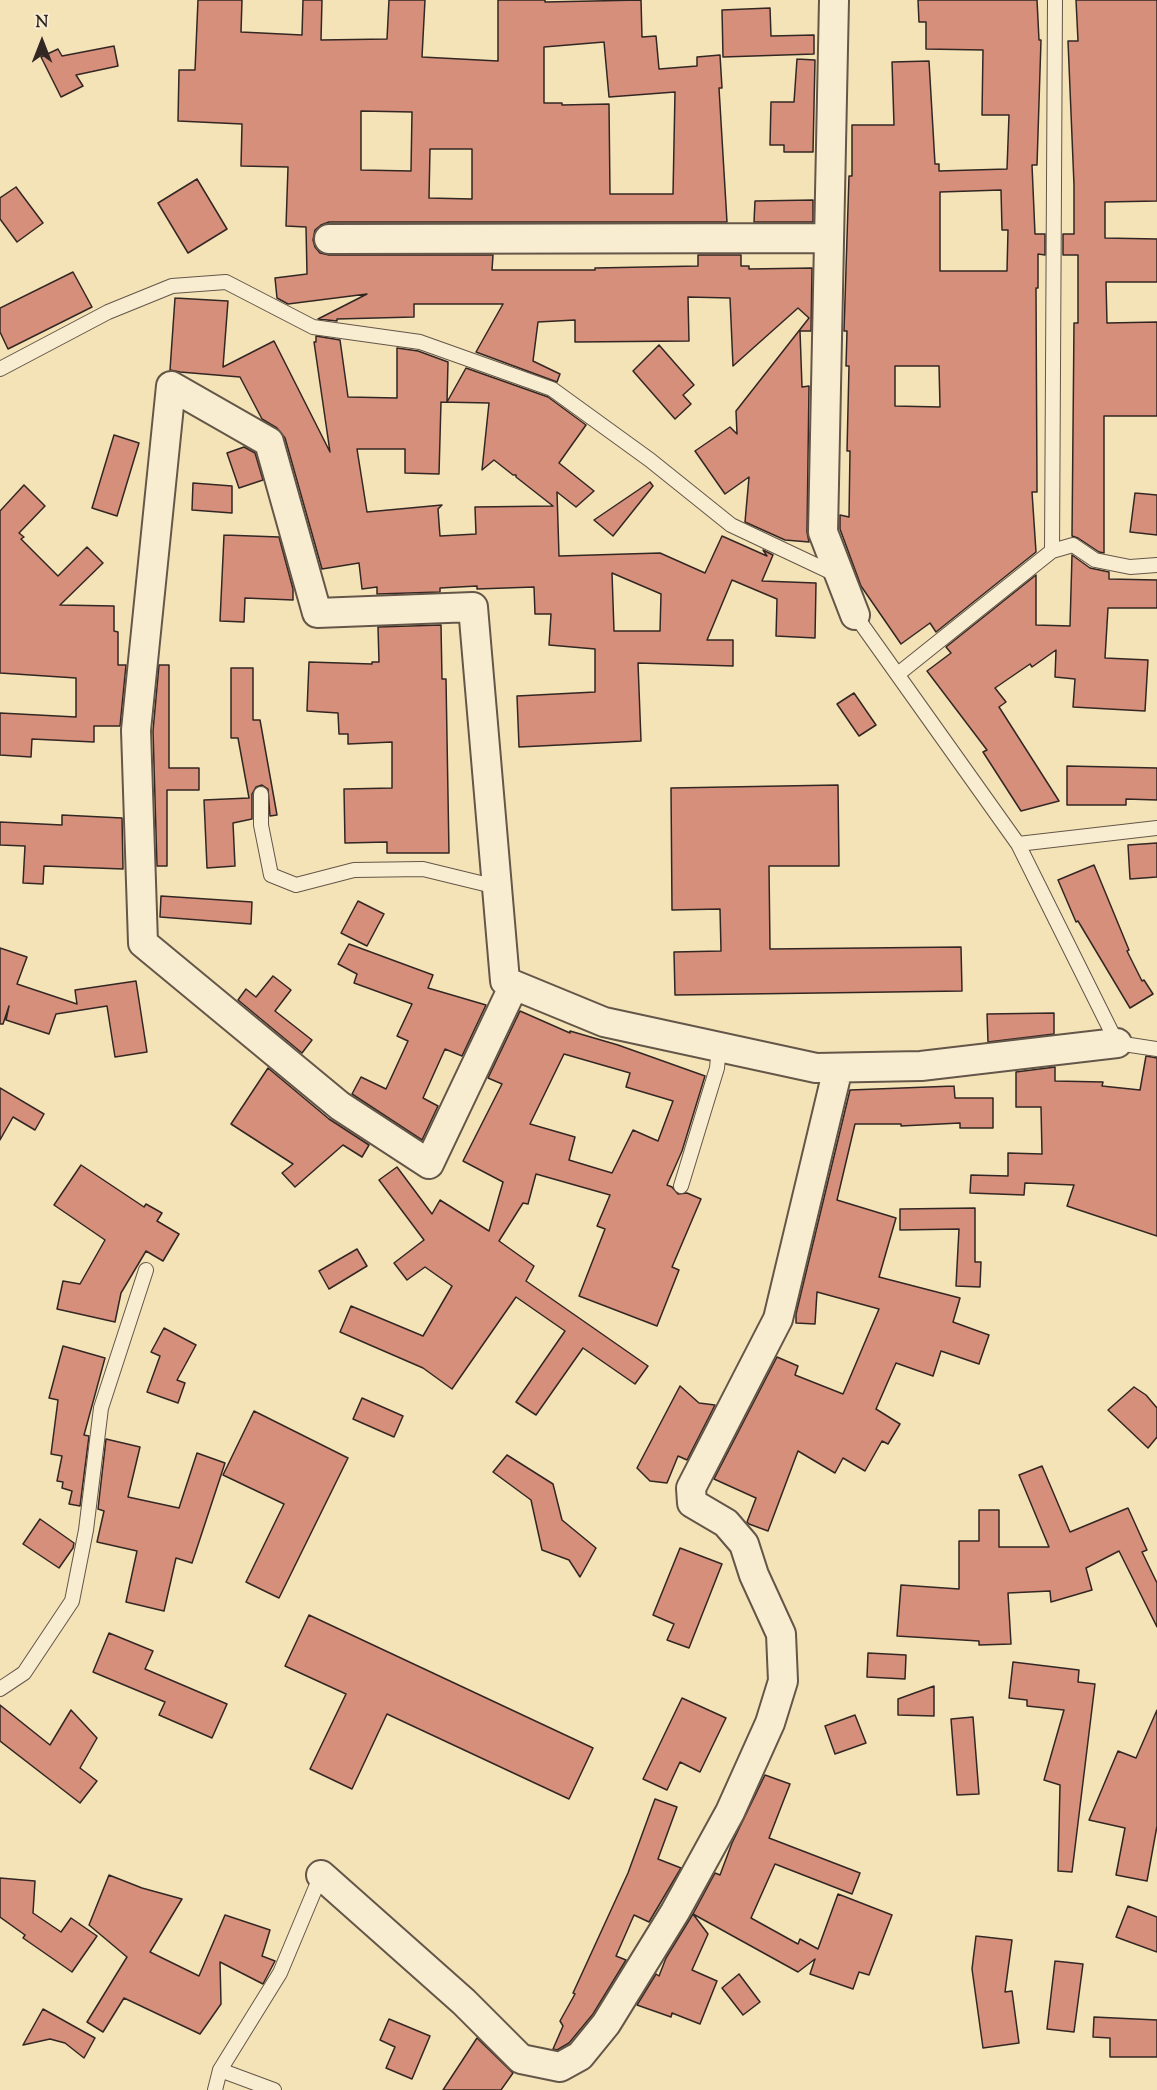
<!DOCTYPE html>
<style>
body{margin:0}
#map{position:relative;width:1157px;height:2090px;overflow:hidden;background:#f5e3b8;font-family:"Sorts Mill Goudy",serif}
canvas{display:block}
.north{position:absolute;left:12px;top:12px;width:60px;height:60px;-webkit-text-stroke:4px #f8edd1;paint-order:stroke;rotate:0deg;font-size:16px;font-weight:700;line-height:24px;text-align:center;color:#332723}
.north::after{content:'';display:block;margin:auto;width:21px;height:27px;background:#332723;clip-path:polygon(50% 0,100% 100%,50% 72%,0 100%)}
</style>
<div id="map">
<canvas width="1157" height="2090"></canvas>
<div class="north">N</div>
</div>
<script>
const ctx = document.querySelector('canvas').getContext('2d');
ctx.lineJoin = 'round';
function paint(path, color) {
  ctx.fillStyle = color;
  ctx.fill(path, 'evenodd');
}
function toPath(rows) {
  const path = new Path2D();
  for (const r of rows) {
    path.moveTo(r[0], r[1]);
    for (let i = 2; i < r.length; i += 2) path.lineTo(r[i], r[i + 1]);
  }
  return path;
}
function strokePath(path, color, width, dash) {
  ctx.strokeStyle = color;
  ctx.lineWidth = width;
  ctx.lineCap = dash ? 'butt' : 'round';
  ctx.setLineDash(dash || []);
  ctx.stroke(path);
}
const building = toPath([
 [198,0,242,0,241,32,302,35,303,0,322,0,321,40,387,39,389,0,425,0,422,57,498,61,498,0,545,0,545,2,641,0,642,37,656,36,659,69,697,66,697,57,720,55,722,88,719,88,727,222,329,222,321,225,315,230,313,240,315,247,320,253,329,255,493,255,492,270,595,270,595,268,698,266,698,255,741,255,741,266,749,266,749,269,812,268,811,331,800,331,802,387,809,386,807,532,809,542,785,540,745,522,749,477,725,494,695,451,730,427,737,434,736,411,809,318,798,308,733,366,730,298,688,297,689,341,575,342,575,320,538,322,533,361,560,374,557,382,476,352,503,304,414,304,414,317,337,319,337,321,318,319,367,294,288,304,277,298,275,278,307,274,306,227,286,226,288,167,241,166,242,124,178,121,179,70,195,70,198,0],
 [604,42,609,97,675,92,673,194,610,194,609,104,562,105,562,103,544,103,544,47,604,42],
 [361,111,412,112,411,171,361,170,361,111],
 [430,149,472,149,472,199,429,198,430,149],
 [918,0,1037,0,1039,40,1041,40,1037,165,1032,165,1035,234,1045,234,1045,255,1038,254,1038,288,1036,288,1037,492,1032,492,1036,552,936,632,930,623,901,644,861,586,840,529,840,515,849,517,850,451,847,451,849,366,846,366,847,331,844,331,849,176,852,176,852,125,894,125,892,62,929,61,935,164,939,164,939,171,1007,169,1009,115,982,115,983,50,926,49,926,22,919,22,918,0],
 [1001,190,1002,230,1008,230,1007,271,940,271,940,192,1001,190],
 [895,366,939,366,940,407,895,406,895,366],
 [1076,0,1157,0,1157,201,1105,202,1105,238,1157,239,1157,282,1106,282,1107,323,1157,322,1157,416,1104,416,1104,553,1099,552,1078,538,1072,536,1074,323,1078,323,1078,255,1063,255,1063,234,1074,234,1074,185,1068,41,1078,41,1076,0],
 [770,8,771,36,814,35,814,54,723,57,722,10,770,8],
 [114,46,118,66,76,75,83,86,61,97,41,57,58,49,62,56,114,46],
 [797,59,815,60,813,152,784,152,784,145,770,145,771,102,794,102,797,59],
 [197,179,227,229,188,253,158,203,197,179],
 [16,187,43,223,17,242,0,219,0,198,16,187],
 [813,200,813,222,754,222,755,201,813,200],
 [73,272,92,307,8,349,0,332,0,308,73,272],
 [175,298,228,301,223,367,274,341,330,452,314,342,316,342,316,336,340,340,348,397,397,398,397,348,418,351,448,362,447,402,466,368,548,397,586,425,559,463,594,491,576,507,557,492,559,556,660,553,705,573,722,536,767,556,763,550,773,555,762,581,816,583,815,638,776,636,777,599,732,580,707,640,733,640,733,666,638,663,641,741,519,747,517,696,595,692,595,649,549,645,551,614,535,614,534,587,477,589,477,586,440,588,440,592,377,594,377,587,362,589,359,563,322,569,285,438,277,428,262,419,240,377,180,372,170,370,175,298],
 [441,402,489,403,482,470,494,460,513,475,516,475,516,477,553,506,475,507,476,534,440,536,438,509,442,505,367,512,357,449,405,449,405,473,439,474,441,402],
 [612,573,661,594,660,631,614,631,612,573],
 [659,345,694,385,683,395,691,404,675,419,633,371,659,345],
 [114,435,139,443,117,516,92,508,114,435],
 [244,447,255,453,263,480,239,488,227,453,244,447],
 [650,482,653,486,613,536,594,520,650,482],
 [193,483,232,486,232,513,192,510,193,483],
 [24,485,45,506,19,533,24,537,21,539,58,576,87,547,103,563,60,605,114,606,114,631,118,632,118,665,126,665,120,726,94,726,94,742,32,739,31,757,0,755,0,713,76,717,76,678,0,673,0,511,24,485],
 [1135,493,1157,495,1157,535,1130,532,1135,493],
 [224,535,279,537,293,589,293,600,245,598,244,622,220,621,224,535],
 [1072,555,1090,568,1109,572,1109,579,1157,580,1157,608,1108,608,1105,658,1148,660,1145,711,1073,707,1075,679,1055,677,1056,650,1032,667,1030,664,995,688,1006,702,999,707,1059,801,1021,811,983,752,987,750,927,671,951,653,946,647,1036,575,1036,625,1070,626,1072,555],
 [441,625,442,679,446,679,449,853,387,853,387,842,345,843,344,789,392,788,392,742,348,744,348,734,339,734,338,713,307,711,309,662,372,664,372,662,379,662,378,627,441,625],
 [159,665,169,665,169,768,199,768,199,790,167,790,167,866,157,866,153,731,159,665],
 [231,668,253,668,253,720,260,720,277,815,270,816,268,789,262,785,256,787,252,794,252,819,233,823,235,866,207,868,204,800,249,798,238,738,231,738,231,668],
 [854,693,876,725,859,736,837,704,854,693],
 [1067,766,1157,768,1157,800,1126,799,1126,805,1067,805,1067,766],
 [838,785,839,866,769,866,770,949,961,947,962,991,675,995,674,952,721,951,720,909,672,910,671,788,838,785],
 [62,815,122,818,123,869,44,866,43,884,23,883,25,846,0,845,0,822,62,825,62,815],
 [1157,843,1157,877,1130,879,1128,845,1157,843],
 [1094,865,1129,950,1127,951,1142,981,1144,980,1153,994,1130,1008,1078,921,1076,922,1058,880,1094,865],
 [161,896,252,902,251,924,160,917,161,896],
 [358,901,384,914,367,946,341,933,358,901],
 [349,944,433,975,428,988,486,1005,462,1056,445,1049,423,1098,438,1106,422,1140,352,1094,361,1077,386,1089,408,1041,397,1036,412,1004,354,983,357,974,338,964,349,944],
 [0,948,27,957,17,984,77,1004,75,990,136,981,147,1052,115,1057,107,1006,56,1014,49,1034,6,1020,9,1006,3,1024,0,1024,0,948],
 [273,976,291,990,275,1011,312,1040,302,1053,238,1000,246,989,256,997,273,976],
 [520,1011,570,1033,570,1031,618,1045,705,1076,682,1151,667,1185,672,1187,678,1194,687,1193,701,1199,672,1267,679,1270,657,1326,579,1296,605,1229,597,1226,610,1195,536,1174,528,1204,523,1203,499,1241,534,1266,526,1281,648,1366,635,1384,583,1348,536,1415,516,1402,565,1331,516,1297,452,1389,423,1368,340,1332,351,1306,423,1336,452,1286,425,1267,407,1280,394,1263,424,1240,379,1180,397,1167,432,1214,440,1200,489,1231,503,1182,463,1161,502,1084,488,1078,520,1011],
 [564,1054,630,1073,626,1087,673,1101,658,1141,633,1130,612,1173,569,1160,575,1137,530,1124,564,1054],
 [1054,1013,1054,1034,988,1042,987,1014,1054,1013],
 [1146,1056,1157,1058,1157,1236,1067,1206,1074,1185,1025,1183,1024,1195,970,1193,971,1175,1008,1176,1008,1153,1042,1154,1041,1107,1016,1107,1016,1072,1055,1067,1055,1081,1103,1082,1102,1086,1140,1090,1146,1056],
 [268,1068,329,1119,369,1145,362,1157,343,1145,295,1187,282,1173,293,1164,231,1124,268,1068],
 [954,1086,955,1098,993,1098,993,1128,960,1128,960,1123,901,1126,901,1124,855,1124,837,1200,896,1218,879,1277,960,1298,953,1322,989,1335,979,1364,941,1351,933,1376,896,1363,876,1409,900,1424,888,1444,882,1441,865,1471,843,1458,835,1473,798,1451,768,1531,749,1524,747,1522,756,1498,714,1479,777,1357,798,1366,795,1375,843,1394,879,1309,817,1292,815,1324,796,1323,796,1314,850,1090,954,1086],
 [0,1088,44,1114,35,1130,13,1117,0,1140,0,1088],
 [81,1165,144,1207,146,1204,162,1213,157,1221,179,1234,163,1261,146,1251,121,1293,115,1322,57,1309,63,1281,80,1284,105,1240,54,1205,81,1165],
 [975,1208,975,1262,981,1262,980,1287,956,1286,959,1229,900,1230,900,1209,975,1208],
 [357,1249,367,1266,329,1289,319,1271,357,1249],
 [164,1328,196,1345,177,1380,185,1383,178,1403,147,1392,160,1356,151,1352,164,1328],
 [63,1346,105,1358,84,1435,89,1436,80,1506,69,1504,72,1491,62,1488,63,1482,57,1481,62,1456,51,1454,58,1400,49,1398,63,1346],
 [680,1386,699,1403,715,1405,687,1460,678,1456,667,1483,650,1481,637,1468,680,1386],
 [1134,1387,1146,1395,1157,1408,1157,1437,1148,1448,1108,1410,1134,1387],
 [362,1398,403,1416,394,1437,353,1419,362,1398],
 [254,1411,348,1458,279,1598,246,1582,284,1504,223,1475,254,1411],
 [106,1439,140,1447,128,1497,179,1508,197,1453,225,1463,192,1563,176,1558,164,1611,126,1602,137,1551,97,1542,104,1511,98,1509,106,1439],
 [507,1455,553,1484,562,1520,596,1548,580,1577,569,1560,542,1550,531,1500,493,1472,507,1455],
 [1042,1466,1070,1532,1128,1508,1147,1550,1142,1552,1157,1583,1157,1627,1119,1551,1086,1568,1092,1590,1051,1602,1050,1591,1008,1593,1011,1644,979,1645,979,1641,897,1636,901,1585,959,1589,959,1541,979,1541,979,1510,999,1510,999,1547,1049,1547,1019,1475,1042,1466],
 [40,1519,74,1543,73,1548,59,1568,23,1544,40,1519],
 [680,1548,722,1564,689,1648,667,1640,674,1624,653,1615,680,1548],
 [309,1615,593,1748,569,1799,387,1714,352,1789,310,1769,346,1694,285,1666,309,1615],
 [109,1633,153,1651,145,1669,227,1704,212,1738,159,1715,165,1702,93,1672,109,1633],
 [868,1653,906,1655,905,1679,867,1677,868,1653],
 [1013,1662,1079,1670,1078,1682,1095,1684,1072,1872,1058,1871,1060,1785,1044,1780,1064,1710,1027,1706,1027,1700,1009,1698,1013,1662],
 [934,1686,934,1716,898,1715,898,1699,934,1686],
 [682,1698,726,1718,700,1772,680,1762,667,1790,643,1779,682,1698],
 [0,1705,50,1745,71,1710,97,1738,80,1768,97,1781,80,1803,0,1741,0,1705],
 [1157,1710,1157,1826,1147,1881,1116,1875,1125,1828,1089,1820,1118,1751,1136,1758,1157,1710],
 [855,1715,866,1743,835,1754,825,1726,855,1715],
 [973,1717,979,1794,957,1795,951,1719,973,1717],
 [765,1775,790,1784,769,1838,860,1873,852,1894,775,1864,751,1918,798,1944,800,1939,818,1949,838,1894,892,1915,869,1975,859,1972,853,1989,810,1974,815,1959,798,1972,693,1914,715,1873,720,1875,732,1843,765,1775],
 [655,1799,677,1807,658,1859,681,1868,649,1922,634,1915,616,1956,626,1960,593,2014,569,2043,557,2050,553,2049,563,2026,560,2021,575,1994,573,1993,628,1873,655,1799],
 [109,1875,142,1888,182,1899,150,1952,199,1976,225,1915,270,1930,262,1956,275,1961,263,1984,220,1962,221,2004,200,2034,124,1998,103,2032,87,2022,127,1957,89,1925,109,1875],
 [0,1878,35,1881,33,1913,61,1932,71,1918,97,1936,72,1972,23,1938,25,1935,0,1917,0,1878],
 [1128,1906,1157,1917,1157,1952,1116,1937,1128,1906],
 [693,1914,708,1934,692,1970,717,1981,700,2024,672,2013,671,2017,637,2005,656,1974,659,1976,666,1958,693,1914],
 [976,1936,1012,1940,1005,1992,1012,1991,1019,2043,983,2048,972,1969,976,1936],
 [1055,1961,1083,1964,1074,2032,1047,2029,1055,1961],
 [739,1974,760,2002,743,2015,722,1988,739,1974],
 [43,2009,95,2038,84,2058,65,2043,50,2039,23,2045,43,2009],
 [1094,2017,1157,2020,1157,2057,1110,2057,1110,2038,1093,2037,1094,2017],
 [389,2019,430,2036,412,2079,386,2068,395,2047,380,2040,389,2019],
 [477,2038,513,2073,501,2090,443,2090,477,2038]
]);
const lane = toPath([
 [0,369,108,312,172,286,226,282,313,327,420,342,552,389,650,460,731,525,837,575],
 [1052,551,1073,545,1095,560,1130,567,1157,565],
 [855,615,1018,844,1117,1043,1157,1049],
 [898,674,1052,551,1055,0],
 [261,794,261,825,271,875,296,885,354,870,423,869,497,887],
 [1018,844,1157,828],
 [681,1186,717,1068,719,1047],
 [0,1689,24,1673,72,1601,86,1530,101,1408,146,1270],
 [220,2070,274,2090],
 [215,2090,220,2070,280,1973,321,1875]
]);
const street = toPath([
 [834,0,823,532,855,615],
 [329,239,829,238],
 [514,985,429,1164,340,1106,143,943,136,730,171,386,269,442,317,613,473,607,505,981,514,985,604,1022,816,1068,921,1066,1117,1043],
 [321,1875,464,2002,521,2059,560,2067,580,2056,606,2024,675,1912,730,1812,770,1723,783,1681,781,1634,754,1575,744,1544,726,1523,692,1503,691,1488,778,1319,838,1068]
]);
paint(building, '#d58f7b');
strokePath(building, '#332723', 1.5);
strokePath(lane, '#645648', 16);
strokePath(street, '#645648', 32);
strokePath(lane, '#f8edd1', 14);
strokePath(street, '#f8edd1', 28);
</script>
